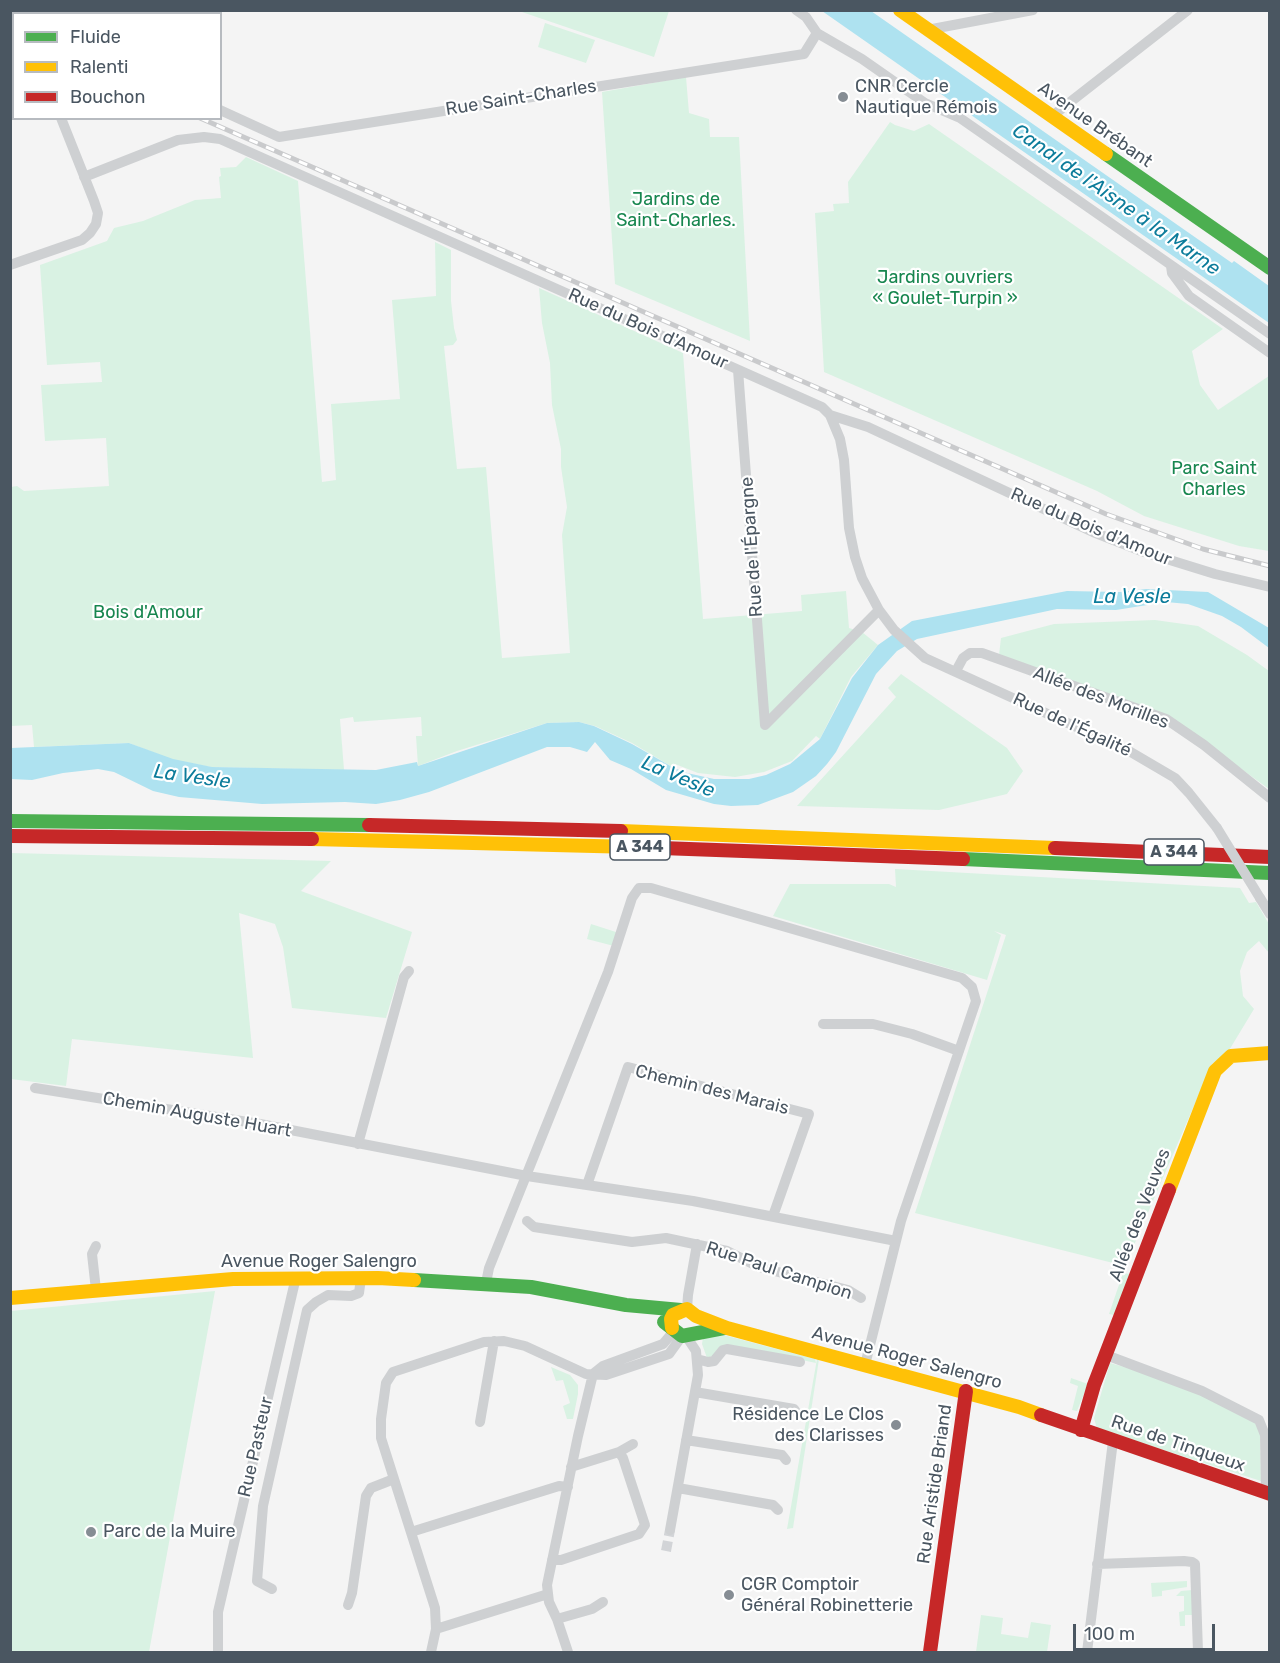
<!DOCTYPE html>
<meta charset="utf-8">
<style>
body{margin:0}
#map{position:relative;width:1280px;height:1663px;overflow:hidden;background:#f4f4f4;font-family:Rubik,sans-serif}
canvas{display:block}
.frame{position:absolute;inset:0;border:12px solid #4a5661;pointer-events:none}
.legend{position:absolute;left:12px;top:12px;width:210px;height:108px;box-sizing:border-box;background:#fff;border:2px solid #b7bbc0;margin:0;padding:8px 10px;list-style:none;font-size:18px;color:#4a5661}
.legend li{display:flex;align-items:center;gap:12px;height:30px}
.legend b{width:30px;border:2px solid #b7bbc0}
.scale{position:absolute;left:1073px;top:1624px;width:142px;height:27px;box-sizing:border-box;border:3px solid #4a5661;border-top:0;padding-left:8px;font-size:18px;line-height:21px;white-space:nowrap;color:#4a5661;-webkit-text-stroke:4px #fff;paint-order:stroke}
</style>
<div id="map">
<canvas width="1280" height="1663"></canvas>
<div class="frame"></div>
<ul class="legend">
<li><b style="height:8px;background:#4caf50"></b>Fluide</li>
<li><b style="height:8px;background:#ffc107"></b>Ralenti</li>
<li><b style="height:8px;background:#c62828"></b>Bouchon</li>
</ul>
<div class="scale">100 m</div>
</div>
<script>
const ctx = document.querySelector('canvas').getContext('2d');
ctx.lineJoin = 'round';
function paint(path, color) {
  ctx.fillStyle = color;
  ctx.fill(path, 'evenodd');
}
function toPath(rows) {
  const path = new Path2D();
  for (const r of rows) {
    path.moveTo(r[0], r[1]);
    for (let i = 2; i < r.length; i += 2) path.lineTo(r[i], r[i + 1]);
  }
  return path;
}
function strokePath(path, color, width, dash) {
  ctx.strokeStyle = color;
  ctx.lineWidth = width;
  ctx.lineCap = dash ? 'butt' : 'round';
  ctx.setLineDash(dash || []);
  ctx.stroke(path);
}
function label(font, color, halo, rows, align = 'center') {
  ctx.font = font + ' Rubik,sans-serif';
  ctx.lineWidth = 4.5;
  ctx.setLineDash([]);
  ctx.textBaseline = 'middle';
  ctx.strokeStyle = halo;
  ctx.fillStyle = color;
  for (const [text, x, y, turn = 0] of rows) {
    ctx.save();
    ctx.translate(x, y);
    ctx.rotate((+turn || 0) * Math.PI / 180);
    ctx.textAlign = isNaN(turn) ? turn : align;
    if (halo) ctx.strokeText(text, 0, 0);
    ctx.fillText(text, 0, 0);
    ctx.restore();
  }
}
const green = toPath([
 [519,11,669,11,654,57],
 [545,23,595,40,586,63,538,47],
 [686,77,689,113,709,119,710,137,739,137,750,341,615,284,602,92],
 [890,122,895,125,914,131,929,124,1223,329,1192,351,1200,385,1218,410,1269,376,1269,551,1239,546,1144,516,1097,491,824,372,815,213,834,211,833,204,849,203,848,182],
 [246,157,298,181,322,482,336,480,331,404,400,399,392,300,436,296,435,242,451,250,451,301,454,328,457,340,453,345,444,346,457,469,486,467,502,658,570,653,562,535,567,507,561,467,561,449,552,405,550,363,542,323,539,288,683,353,703,619,802,611,801,595,846,591,849,628,862,632,878,645,851,677,820,739,816,736,792,761,764,772,735,777,698,773,675,764,674,768,632,743,595,726,579,722,547,723,457,751,418,766,416,736,422,736,421,717,354,722,353,717,340,719,344,770,211,767,173,760,129,743,34,747,32,725,11,726,11,487,17,486,24,491,109,486,106,438,45,441,41,385,102,382,100,362,47,365,40,265,107,241,114,228,143,221,195,200,221,198,219,177,221,176,220,168,236,167],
 [1155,620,1198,626,1247,655,1269,671,1269,789,1172,719,999,655,1001,638,1054,624],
 [901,674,1007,748,1023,771,1007,794,939,810,797,806,896,697,888,688],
 [11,853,331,861,301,891,412,932,386,1018,292,1008,283,947,275,924,239,913,253,1058,72,1039,66,1086,11,1079],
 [895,869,1240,888,1249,903,1256,902,1269,924,1269,953,1259,941,1247,952,1240,971,1243,996,1254,1009,1228,1052,1212,1064,1125,1266,915,1213,1006,935,994,931,1001,935,987,980,773,916,790,884,889,884,896,887],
 [591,924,619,933,614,946,587,939],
 [1123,1273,1130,1274,1114,1315,1109,1314],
 [215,1291,149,1652,11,1652,11,1311],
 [716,1333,815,1359,816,1363,731,1345,718,1354,707,1358,702,1344,703,1338],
 [817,1359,819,1359,793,1528,787,1529],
 [1110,1363,1167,1379,1255,1421,1260,1427,1261,1481,1097,1429,1094,1418],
 [551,1367,570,1375,578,1385,578,1394,573,1419,567,1419,563,1406,570,1403,563,1380,556,1381],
 [1071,1378,1088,1384,1077,1411,1072,1410,1078,1386,1070,1383],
 [1187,1581,1187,1587,1162,1591,1162,1596,1152,1597,1151,1583],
 [1192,1590,1193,1615,1185,1615,1185,1626,1180,1626,1179,1612,1184,1611,1184,1596,1176,1596,1181,1591],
 [981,1615,1003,1618,1001,1634,1028,1638,1031,1622,1051,1625,1047,1652,976,1652]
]);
const water = toPath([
 [822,11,871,11,1232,263,1234,261,1269,286,1269,323],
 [1146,589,1208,592,1269,628,1269,648,1241,627,1222,616,1188,604,1166,602,1116,610,1057,609,917,639,897,651,876,674,836,752,827,764,816,776,793,792,758,805,731,806,714,804,666,790,631,769,610,760,595,742,587,752,570,747,547,747,429,792,400,800,376,804,345,802,262,804,179,797,153,791,114,772,98,769,63,773,32,780,11,779,11,748,129,743,173,759,212,767,376,770,417,762,418,766,547,723,579,722,594,726,632,744,674,768,687,773,714,779,749,779,766,775,790,764,820,739,852,678,878,645,912,621,1067,591,1120,592]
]);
const streetTunnel = toPath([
 [666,1551,670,1530]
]);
const street = toPath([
 [796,10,806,17,817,33,862,59,925,103,960,118,1270,334],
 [927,30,1033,10],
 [220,110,279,137,804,54,817,33],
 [1051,117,1188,10],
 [84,177,178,140,204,137,220,139,822,407,830,415,840,439,844,460,849,528,855,557,862,578,879,610,765,725],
 [10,265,82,240,90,233,96,224,98,213,94,201,61,118],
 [1171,266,1172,273,1189,296,1270,353],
 [738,370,765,725],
 [830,415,868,427,1093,532,1144,552,1215,574,1270,587],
 [879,610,894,630,925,658,1129,751,1175,778,1189,793,1217,828],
 [956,671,963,658,970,653,982,653,1166,719,1204,745,1270,798],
 [1260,898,1270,914],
 [823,1024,873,1024,912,1034,959,1051],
 [35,1088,260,1124,527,1176,693,1201,896,1241],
 [358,1144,404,977,409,971],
 [587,1185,628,1067,809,1114,773,1216],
 [527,1221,534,1227,632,1242,666,1238,727,1251,759,1267,848,1290,861,1298],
 [96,1246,92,1254,96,1290],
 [486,1283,489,1268,608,972,632,898,639,888,651,888,962,978,972,987,976,1001,901,1221,865,1365],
 [687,1309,688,1295,697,1244],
 [1106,1355,1202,1391,1259,1420,1265,1435,1266,1493],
 [697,1359,708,1362,714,1361,723,1350,727,1349,800,1362],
 [695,1392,794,1409,796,1412],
 [480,1422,494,1341],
 [686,1440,782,1455,786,1460],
 [571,1467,619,1452,633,1444],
 [678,1488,773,1505,778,1510],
 [670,1530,698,1375,696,1351,686,1336],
 [411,1532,559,1486,568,1487],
 [552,1560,561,1560,639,1534,645,1525,623,1458,619,1452],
 [1097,1564,1184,1561,1192,1562,1195,1564,1198,1652],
 [272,1589,257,1581,263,1506,307,1310,316,1302,328,1295,351,1296,359,1293,361,1278],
 [348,1605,352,1593,366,1496,371,1488,394,1479],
 [557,1619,592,1609,603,1602],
 [436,1629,548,1594],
 [218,1652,218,1612,296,1277],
 [431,1652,436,1629,435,1608,381,1438,381,1419,386,1383,393,1372,484,1342,504,1341,525,1346,586,1374,606,1375,669,1354,682,1336],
 [568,1652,557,1619,549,1602,547,1585,578,1436,593,1374,603,1366,663,1344,674,1331],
 [1087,1652,1113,1441]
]);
const fast = toPath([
 [77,10,77,14],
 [1106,154,1270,268],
 [10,821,369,825],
 [963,859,1270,873],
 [414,1280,531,1287,626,1305,681,1310],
 [664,1322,682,1336,724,1328]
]);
const slow = toPath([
 [900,10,1106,154],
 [621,831,1055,848],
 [312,839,634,847],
 [1169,1190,1215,1071,1231,1056,1270,1053],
 [10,1298,233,1279,378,1278,414,1280],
 [672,1328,671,1319,673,1315,687,1309,696,1316,727,1328,1019,1407,1041,1415]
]);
const jam = toPath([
 [10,113,14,111],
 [369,825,621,831],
 [10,836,312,839],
 [634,847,963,859],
 [1055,848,1270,857],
 [1041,1415,1270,1494],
 [1081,1430,1094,1385,1169,1190],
 [930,1652,966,1391]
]);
const rail = toPath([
 [10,36,14,38],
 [200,118,1106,514,1203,549,1270,566]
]);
const streetBridge = toPath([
 [1217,828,1260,898]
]);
const markers = [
 [843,97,6,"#868d94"],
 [896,1425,6,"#868d94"],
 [91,1532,6,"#868d94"],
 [729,1595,6,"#868d94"]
];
const shields = [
 [640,847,60],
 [1174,852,60]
];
const shieldNames = [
 ["A 344",640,847],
 ["A 344",1174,852]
];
const poiNames = [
 ["CNR Cercle",855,87],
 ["Nautique Rémois",855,108],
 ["Résidence Le Clos",884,1415,"right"],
 ["des Clarisses",884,1436,"right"],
 ["Parc de la Muire",103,1532],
 ["CGR Comptoir",741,1585],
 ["Général Robinetterie",741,1606]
];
const streetNames = [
 ["Rue Saint-Charles",521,98,-9],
 ["Avenue Brébant",1095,125,35],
 ["Rue du Bois d'Amour",648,329,24],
 ["Rue du Bois d'Amour",1091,527,23],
 ["Rue de l'Épargne",752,547,-94],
 ["Allée des Morilles",1101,698,21],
 ["Rue de l'Égalité",1072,725,25],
 ["Chemin des Marais",712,1090,14],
 ["Chemin Auguste Huart",197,1115,10],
 ["Allée des Veuves",1140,1215,-69],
 ["Avenue Roger Salengro",319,1262],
 ["Rue Paul Campion",779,1271,18],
 ["Avenue Roger Salengro",907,1358,15],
 ["Rue de Tinqueux",1178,1444,19],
 ["Rue Pasteur",256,1447,-77],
 ["Rue Aristide Briand",935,1484,-82]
];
const parkNames = [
 ["Jardins de",676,200],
 ["Saint-Charles.",676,221],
 ["Jardins ouvriers",945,278],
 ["« Goulet-Turpin »",945,299],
 ["Parc Saint",1214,469],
 ["Charles",1214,490],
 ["Bois d'Amour",148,613]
];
const waterNames = [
 ["Canal de l'Aisne à la Marne",1116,200,35],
 ["La Vesle",1132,597],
 ["La Vesle",192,777,8],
 ["La Vesle",678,777,23]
];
paint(green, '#d9f2e3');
paint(water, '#aee2f0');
strokePath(streetTunnel, '#d2d4d7', 10, [10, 5]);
strokePath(street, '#ced0d2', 10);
strokePath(fast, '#4caf50', 14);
strokePath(slow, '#ffc107', 14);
strokePath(jam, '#c62828', 14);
strokePath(rail, '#c9cacc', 5);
strokePath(rail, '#fff', 3, [9]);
strokePath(streetBridge, '#ced0d2', 10);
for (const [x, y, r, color] of markers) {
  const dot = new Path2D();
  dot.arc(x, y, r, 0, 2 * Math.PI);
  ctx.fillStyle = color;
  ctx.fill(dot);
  strokePath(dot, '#fff', 2);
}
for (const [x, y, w] of shields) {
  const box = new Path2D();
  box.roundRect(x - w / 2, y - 13, w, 26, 4.5);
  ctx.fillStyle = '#fff';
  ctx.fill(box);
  strokePath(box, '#4a5661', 1.5);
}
label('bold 16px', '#4a5661', null, shieldNames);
label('18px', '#4a5661', '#fff', poiNames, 'left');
label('18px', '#4a5661', '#fff', streetNames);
label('18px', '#17864f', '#fff', parkNames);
label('italic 20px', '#0c7c9b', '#fff', waterNames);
</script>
